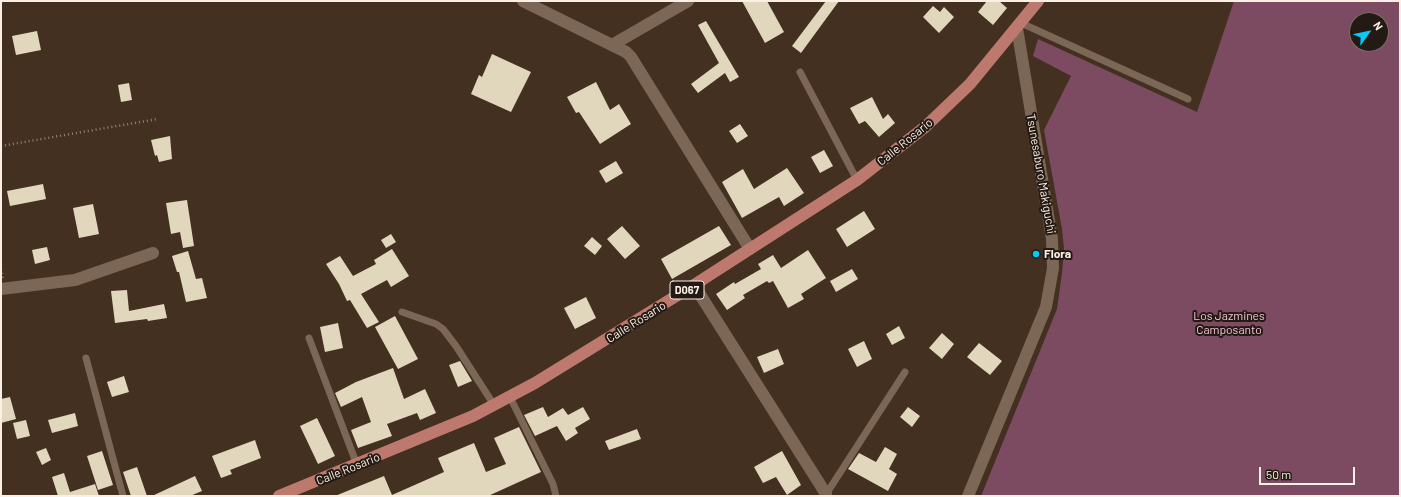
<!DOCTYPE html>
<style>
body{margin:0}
#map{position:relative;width:1401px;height:497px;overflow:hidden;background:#433021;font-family:Barlow,sans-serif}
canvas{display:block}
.frame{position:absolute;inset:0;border:2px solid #fcefe5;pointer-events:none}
.north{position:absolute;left:1349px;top:12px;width:40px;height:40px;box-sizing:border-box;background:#231a13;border:1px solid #7a6f67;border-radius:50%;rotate:57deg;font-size:11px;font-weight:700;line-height:16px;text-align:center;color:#fcefe5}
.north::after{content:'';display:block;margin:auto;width:14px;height:18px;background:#02cbf9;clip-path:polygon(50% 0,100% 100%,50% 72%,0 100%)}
.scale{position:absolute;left:1259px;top:467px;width:96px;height:18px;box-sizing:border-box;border:2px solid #fcefe5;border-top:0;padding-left:5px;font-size:12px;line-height:14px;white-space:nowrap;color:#fcefe5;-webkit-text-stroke:3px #231a13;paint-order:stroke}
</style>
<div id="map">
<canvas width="1401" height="497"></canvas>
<div class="frame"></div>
<div class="north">N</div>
<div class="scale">50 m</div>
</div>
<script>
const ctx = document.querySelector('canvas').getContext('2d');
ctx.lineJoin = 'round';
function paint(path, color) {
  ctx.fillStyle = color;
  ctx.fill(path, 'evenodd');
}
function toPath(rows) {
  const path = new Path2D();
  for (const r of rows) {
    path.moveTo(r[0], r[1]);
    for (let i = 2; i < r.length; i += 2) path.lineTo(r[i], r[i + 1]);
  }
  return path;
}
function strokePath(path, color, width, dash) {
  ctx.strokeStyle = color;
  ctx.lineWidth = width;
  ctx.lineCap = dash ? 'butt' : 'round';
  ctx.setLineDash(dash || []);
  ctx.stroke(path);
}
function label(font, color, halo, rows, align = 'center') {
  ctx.font = font + ' Barlow,sans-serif';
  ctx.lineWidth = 4;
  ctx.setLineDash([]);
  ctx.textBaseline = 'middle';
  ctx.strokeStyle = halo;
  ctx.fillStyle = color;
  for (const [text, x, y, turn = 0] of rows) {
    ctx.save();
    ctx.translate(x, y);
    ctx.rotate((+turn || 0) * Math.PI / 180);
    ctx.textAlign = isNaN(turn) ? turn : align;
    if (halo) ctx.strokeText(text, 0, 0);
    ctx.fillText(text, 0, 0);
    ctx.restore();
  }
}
const green = toPath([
 [1234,1,1400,1,1400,496,981,496,1057,309,1062,273,1064,249,1062,229,1044,130,1071,76,1033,56,1038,39,1197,112],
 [1357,20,1381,20,1381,44,1357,44]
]);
const building = toPath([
 [742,1,767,1,784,32,765,43],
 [826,1,839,1,801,53,792,46],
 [987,1,999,1,1007,8,993,25,978,12],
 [933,6,940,12,944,7,954,17,939,33,923,17],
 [706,21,739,77,730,82,725,73,698,93,691,84,719,63,698,25],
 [37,31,41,50,16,55,12,36],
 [492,54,531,72,511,112,471,94,479,75,482,77],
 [596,82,610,110,619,104,631,124,600,144,579,112,576,113,567,97],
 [129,83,132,100,121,102,118,85],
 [872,97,883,119,888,114,895,123,879,137,865,121,859,124,850,108],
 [740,124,748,136,737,143,729,131],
 [170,136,172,159,159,162,157,155,155,156,151,140],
 [824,150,833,166,820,173,811,157],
 [616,161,623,173,606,183,599,171],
 [787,168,804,193,784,206,779,197,742,218,722,182,743,169,754,189],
 [43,184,46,199,10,206,7,191],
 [187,200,194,246,183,248,180,232,171,234,166,203],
 [93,204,99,234,79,238,73,208],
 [864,211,875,229,847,247,836,229],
 [622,226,640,246,625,259,607,239],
 [719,226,731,245,672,279,661,259],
 [391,234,396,242,386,248,381,240],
 [592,237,602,246,595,255,584,246],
 [47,247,50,260,35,264,32,250],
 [392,249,409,276,391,287,387,280,361,294,379,322,367,328,350,300,347,301,339,284,326,264,340,256,353,276,376,264,374,260],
 [808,250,826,278,801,294,804,299,788,308,773,281,769,283,767,281,743,295,745,298,727,310,716,294,734,282,735,284,761,269,758,264,773,255,781,268],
 [188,251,196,279,202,278,207,298,186,302,179,272,177,272,172,256],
 [852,269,858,279,836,292,830,281],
 [127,290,129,311,164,304,167,318,148,321,147,319,115,323,111,291],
 [586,297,596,318,575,329,564,308],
 [395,316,418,359,398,369,375,327],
 [338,323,343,348,325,352,320,327],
 [899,326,905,338,892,345,886,334],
 [942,333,954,344,942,359,929,348],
 [864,341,872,359,857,367,848,349],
 [979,343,1002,361,990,375,967,357],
 [778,349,784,364,764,373,757,357],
 [460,361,472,381,458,387,449,365],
 [393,368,404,399,425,389,436,413,420,420,417,413,387,424,392,436,358,448,351,430,371,422,362,397,341,407,335,393,356,382],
 [124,376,129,392,112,397,107,382],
 [10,397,16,419,1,423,1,399],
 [543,407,548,417,563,408,568,415,583,407,590,419,575,428,578,433,566,441,557,426,535,436,524,415],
 [908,407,920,416,912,427,900,417],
 [75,413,78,426,52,433,48,420],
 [317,418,335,456,318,464,300,426],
 [26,420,30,436,17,439,13,423],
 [519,427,541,472,488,496,335,496,384,476,392,495,444,472,438,458,474,443,486,472,506,464,494,438],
 [637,429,641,439,609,450,605,441],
 [255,440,261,458,230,470,232,474,221,478,212,456],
 [885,447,897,454,889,469,897,474,888,491,848,469,859,453,876,462],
 [46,448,51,460,42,465,36,452],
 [102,451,113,485,98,490,87,456],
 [782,451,801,485,787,495,776,477,763,483,754,467],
 [137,467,147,496,131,496,123,472],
 [64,473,70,492,95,484,99,496,58,496,52,477],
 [195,476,202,491,190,496,152,496]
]);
const path = toPath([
 [1,146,158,119],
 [1,269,3,278]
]);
const lane = toPath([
 [1021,23,1188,99],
 [800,72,857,180],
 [402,312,436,324,443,329,456,346,494,405],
 [309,338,357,465],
 [86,358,123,496],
 [510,397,553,484,556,496],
 [825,496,905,372]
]);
const street = toPath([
 [523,1,626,52,631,57,750,249],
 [612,45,688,1],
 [694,285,826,494],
 [1,289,75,280,153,253]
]);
const secondary = toPath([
 [968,496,1046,307,1053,268,1052,239,1017,28]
]);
const primary = toPath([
 [279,496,473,416,535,383,694,285,857,180,925,127,970,84,1038,1]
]);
const markers = [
 [1036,254,4,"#02cbf9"]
];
const shields = [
 [687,290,34]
];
const shieldNames = [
 ["D067",687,290]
];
const streetNames = [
 ["Calle Rosario",905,142,-39],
 ["Tsunesaburo Makiguchi",1041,174,80],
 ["Calle Rosario",636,322,-32],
 ["Calle Rosario",348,469,-22]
];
const poiNames = [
 ["Flora",1044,254]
];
const parkNames = [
 ["Los Jazmines",1229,316],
 ["Camposanto",1229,330]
];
paint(green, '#7c4b61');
paint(building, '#e1d7bc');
strokePath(path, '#948477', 2.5, [1, 3]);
strokePath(lane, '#7c6656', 7);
strokePath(street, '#7c6656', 12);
strokePath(secondary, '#7c6656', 12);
strokePath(primary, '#bd796e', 12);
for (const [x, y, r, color] of markers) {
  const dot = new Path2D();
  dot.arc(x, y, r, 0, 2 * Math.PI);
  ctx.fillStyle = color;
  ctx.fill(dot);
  strokePath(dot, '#231a13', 1.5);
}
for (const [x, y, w] of shields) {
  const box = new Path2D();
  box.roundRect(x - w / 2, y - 9, w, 18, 3);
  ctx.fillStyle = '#231a13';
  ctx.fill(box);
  strokePath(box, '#fcefe5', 1);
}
label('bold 11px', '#fcefe5', null, shieldNames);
label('12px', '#fcefe5', '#231a13', streetNames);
label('bold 12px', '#fcefe5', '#231a13', poiNames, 'left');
label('12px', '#f3c4d7', '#231a13', parkNames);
</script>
